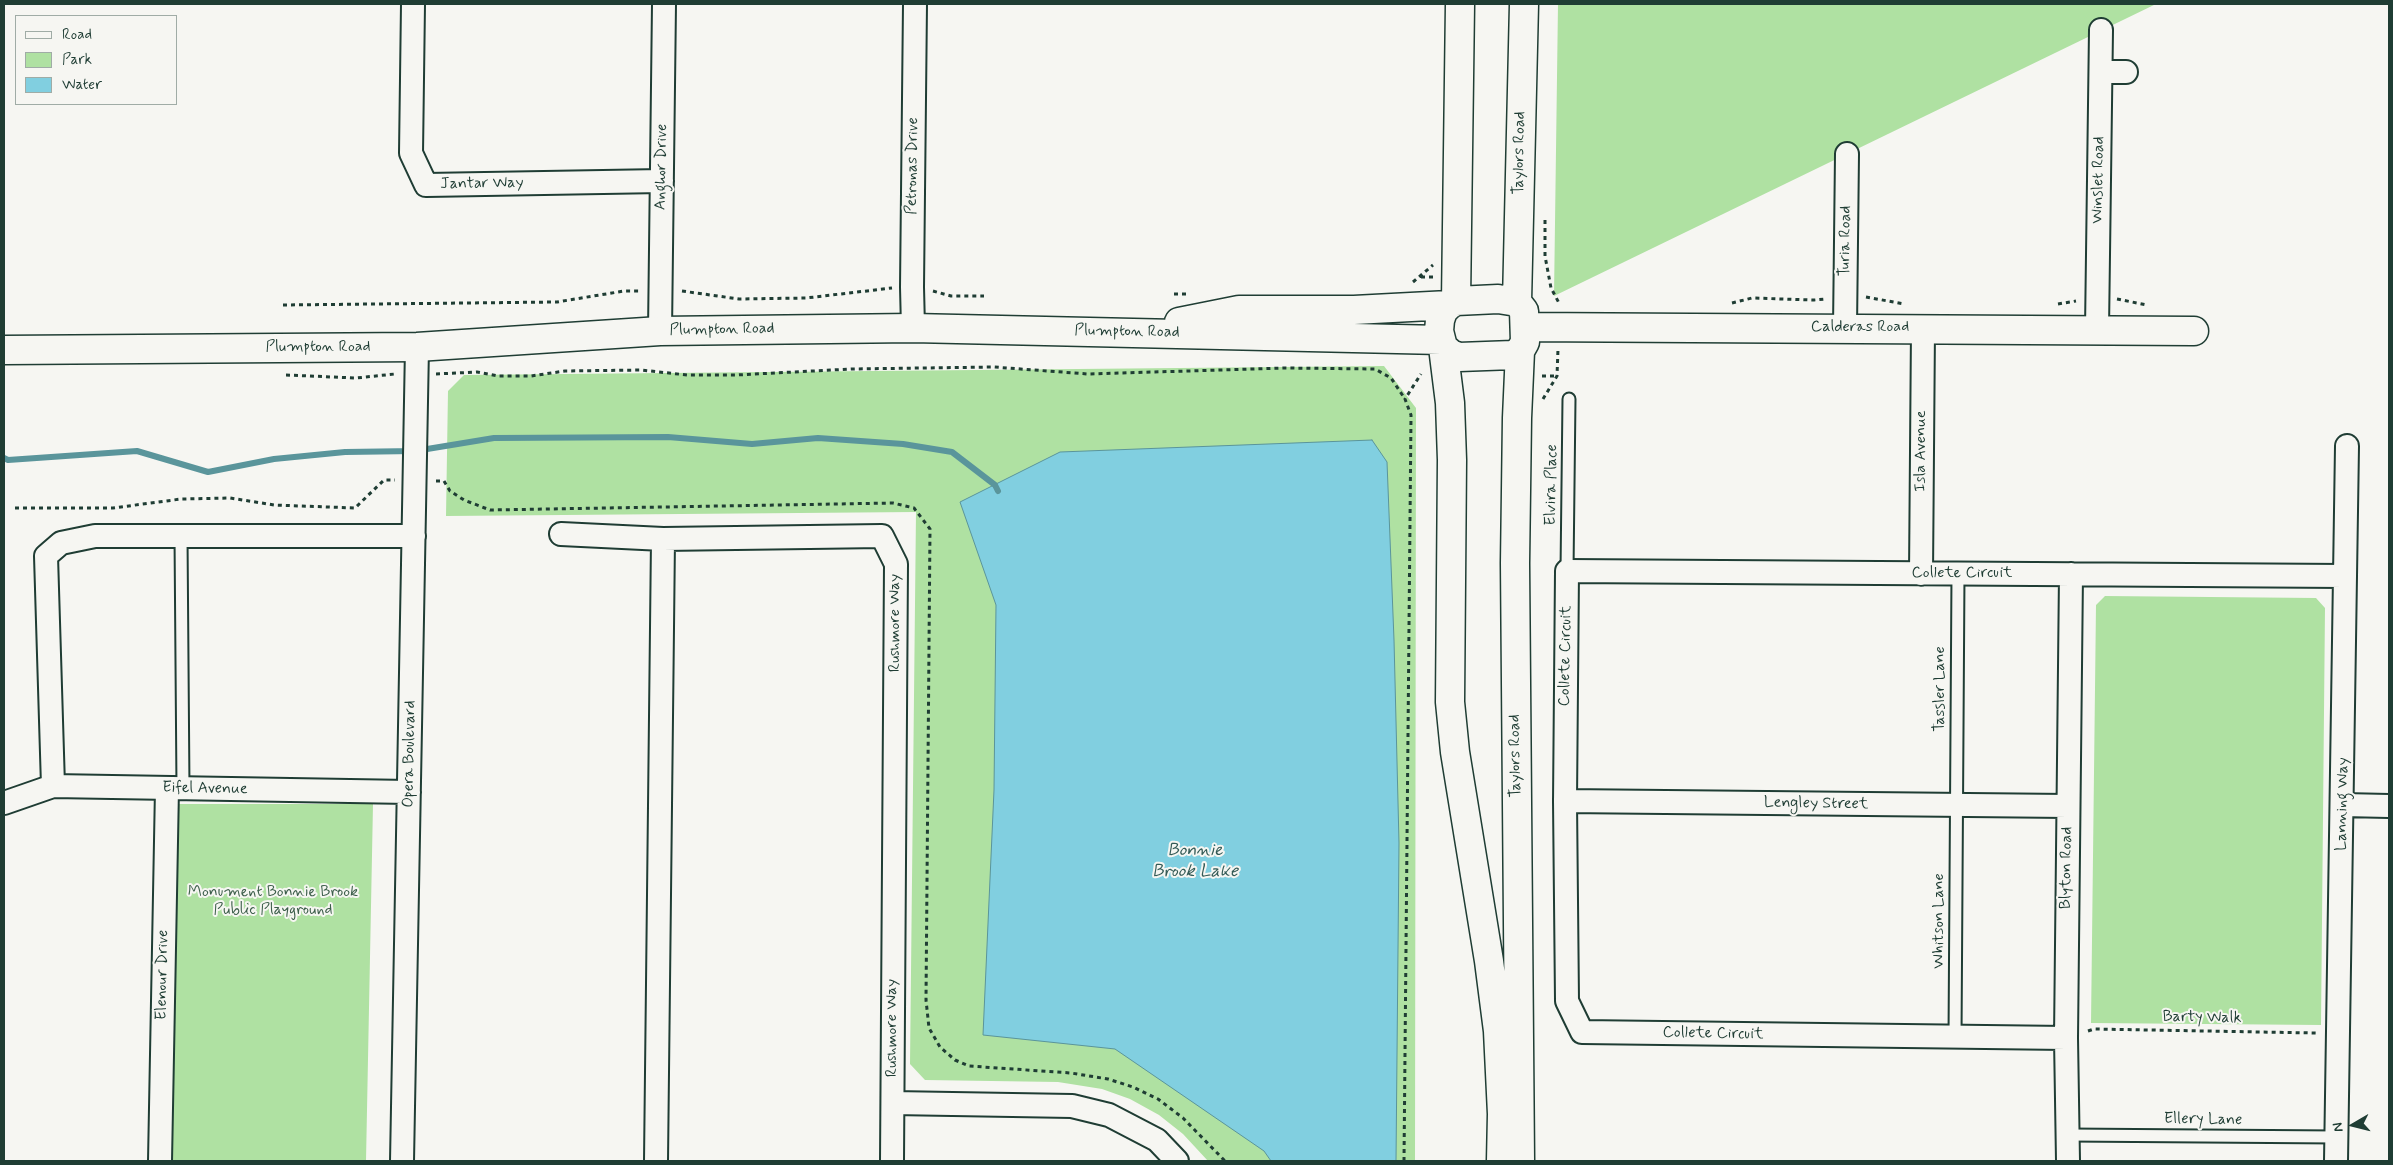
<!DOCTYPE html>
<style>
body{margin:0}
#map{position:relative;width:2393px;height:1165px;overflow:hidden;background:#f6f6f2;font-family:Mynerve,sans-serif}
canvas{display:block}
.frame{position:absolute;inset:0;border:5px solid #1f3d34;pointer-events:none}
.legend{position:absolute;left:15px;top:15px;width:162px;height:90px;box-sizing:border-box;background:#f6f6f2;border:1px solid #a0aca6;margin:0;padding:6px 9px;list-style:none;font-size:15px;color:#1f3d34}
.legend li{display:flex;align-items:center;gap:10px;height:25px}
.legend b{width:25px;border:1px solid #a0aca6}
.north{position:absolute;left:2328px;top:1100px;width:50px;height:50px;-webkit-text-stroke:4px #f6f6f2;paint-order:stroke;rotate:262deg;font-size:14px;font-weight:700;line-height:20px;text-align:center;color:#1f3d34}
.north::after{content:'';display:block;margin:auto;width:18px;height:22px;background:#1f3d34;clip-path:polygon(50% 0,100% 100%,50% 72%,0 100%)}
</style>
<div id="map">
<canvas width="2393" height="1165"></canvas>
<div class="frame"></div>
<ul class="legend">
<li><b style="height:6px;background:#f6f6f2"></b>Road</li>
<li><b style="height:14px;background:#afe1a2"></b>Park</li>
<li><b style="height:14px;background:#81cfe0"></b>Water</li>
</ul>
<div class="north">N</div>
</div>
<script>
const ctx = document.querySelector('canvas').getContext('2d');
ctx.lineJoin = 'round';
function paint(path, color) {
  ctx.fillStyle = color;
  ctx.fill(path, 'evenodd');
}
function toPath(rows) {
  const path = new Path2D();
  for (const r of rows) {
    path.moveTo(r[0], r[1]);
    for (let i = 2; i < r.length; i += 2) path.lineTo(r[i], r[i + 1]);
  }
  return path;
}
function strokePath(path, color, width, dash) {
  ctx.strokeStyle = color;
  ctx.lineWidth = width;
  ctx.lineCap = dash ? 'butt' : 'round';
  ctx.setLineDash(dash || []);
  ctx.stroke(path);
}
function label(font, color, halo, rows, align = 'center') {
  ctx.font = font + ' Mynerve,sans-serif';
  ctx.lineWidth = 4;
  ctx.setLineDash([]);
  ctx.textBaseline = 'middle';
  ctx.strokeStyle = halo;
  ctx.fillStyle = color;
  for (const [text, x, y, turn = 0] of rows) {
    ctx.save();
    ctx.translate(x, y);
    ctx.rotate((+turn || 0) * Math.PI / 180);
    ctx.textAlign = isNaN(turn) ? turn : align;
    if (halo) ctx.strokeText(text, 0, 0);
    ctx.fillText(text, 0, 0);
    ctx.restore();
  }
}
const green = toPath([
 [1558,4,2156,4,1554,296],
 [1384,366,1416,408,1415,1161,1208,1161,1183,1134,1159,1115,1130,1099,1102,1089,1058,1082,925,1080,910,1064,916,512,446,516,448,391,464,375],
 [2105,596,2316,598,2325,608,2321,1025,2091,1023,2096,605],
 [176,804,373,804,366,1161,172,1161]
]);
const water = toPath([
 [1372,440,1387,462,1394,640,1399,843,1396,1161,1271,1161,1264,1151,1115,1049,983,1035,994,790,996,605,960,502,1060,452,1372,440]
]);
const stream = toPath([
 [4,458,8,460,137,451,208,472,274,459,345,452,415,451,494,438,668,437,752,444,818,438,903,444,952,452,995,485,998,491]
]);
const path = toPath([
 [1545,220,1545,256,1551,288,1559,303],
 [1421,277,1434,277],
 [1413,282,1433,265],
 [682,291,739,299,806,298,892,288],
 [933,291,951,296,984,296],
 [1174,294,1187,294],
 [1866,297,1904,304],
 [2117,299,2147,305],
 [1732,303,1752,298,1814,300,1825,299],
 [2058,304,2076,301],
 [283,305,557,302,624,291,641,291],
 [436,374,477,372,498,376,531,376,565,371,641,370,687,375,736,375,851,369,994,367,1088,374,1286,368,1375,369,1391,378,1405,399],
 [286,375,356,378,395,374],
 [1542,376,1556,376],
 [1543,399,1557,376,1558,349],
 [436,481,444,481,450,491,464,500,490,510,893,503,914,508,930,529,926,1000,929,1028,940,1047,955,1060,969,1066,1071,1073,1108,1079,1133,1087,1158,1099,1183,1118,1225,1161],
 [15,508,113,508,181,499,230,498,274,505,355,508,384,480,395,480],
 [2088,1031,2094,1029,2316,1033],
 [1404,1161,1411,415,1405,399,1421,374]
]);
const lane = toPath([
 [181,536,183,789],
 [1567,571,1569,399],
 [1955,1037,1958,574],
 [2068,1135,2337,1137]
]);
const street = toPath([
 [413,4,411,153,426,185,662,181],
 [2101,72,2126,72],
 [913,328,912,287,915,4],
 [1845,328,1847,154],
 [2097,329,2101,30],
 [660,331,664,4],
 [561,534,663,539],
 [1921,574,1923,328],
 [53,786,46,556,61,543,95,536,414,536],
 [1565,801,2068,806],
 [4,803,53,786,409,792],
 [2343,805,2389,806],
 [2066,1038,1582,1032,1567,1001,1565,801,1567,571,2345,576],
 [893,1103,1072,1106,1109,1115,1157,1140,1177,1161],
 [160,1161,167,788],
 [402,1161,417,347],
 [656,1161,663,539,882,536,896,564,892,1161],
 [2068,1161,2066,1038,2071,574],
 [2336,1161,2347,446]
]);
const secondary = toPath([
 [1498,299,1517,302,1524,311,1525,342,1520,351,1513,355,1459,357,1451,354,1443,347,1439,331,1440,320,1443,311,1449,305,1456,301,1498,299],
 [1456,301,1460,4],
 [1517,302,1524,4],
 [1179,322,1239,310,1354,310,1449,305],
 [1525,327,2194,331],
 [1443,347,1450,403,1452,460,1450,702,1455,752,1489,961,1498,1031,1502,1114,1501,1161],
 [4,350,417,347,660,331,913,328,1441,340],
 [1520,351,1517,418,1515,563,1520,1161]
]);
const streetNames = [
 ["Taylors Road",1520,153,-89],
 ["Petronas Drive",913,166,-89],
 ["Anghor Drive",662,167,-89],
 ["Winslet Road",2099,180,-89],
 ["Jantar Way",482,184,-1],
 ["Turia Road",1846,241,-89],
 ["Calderas Road",1860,328],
 ["Plumpton Road",722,330,-1],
 ["Plumpton Road",1127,332,1],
 ["Plumpton Road",318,348],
 ["Isla Avenue",1922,451,-90],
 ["Elvira Place",1552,485,-89],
 ["Collete Circuit",1962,574],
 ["Rushmore Way",896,623,-90],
 ["Collete Circuit",1566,656,-89],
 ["Tassler Lane",1941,689,-90],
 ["Opera Boulevard",410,754,-89],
 ["Taylors Road",1516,756,-91],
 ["Eifel Avenue",205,789,1],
 ["Lengley Street",1816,804,1],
 ["Lanning Way",2343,804,-89],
 ["Blyton Road",2067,868,-89],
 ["Whitson Lane",1940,921,-90],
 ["Elenour Drive",163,975,-89],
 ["Barty Walk",2202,1018,1],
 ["Rushmore Way",893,1028,-90],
 ["Collete Circuit",1713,1034,1],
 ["Ellery Lane",2203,1120,1]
];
const parkNames = [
 ["Monument Bonnie Brook",273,893],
 ["Public Playground",273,911]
];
const waterNames = [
 ["Bonnie",1195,851],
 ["Brook Lake",1195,872]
];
paint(green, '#afe1a2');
paint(water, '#81cfe0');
strokePath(water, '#5a959b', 1);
strokePath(stream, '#5a959b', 6);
strokePath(lane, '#1f3d34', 15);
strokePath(street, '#1f3d34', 26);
strokePath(secondary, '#1f3d34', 31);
strokePath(path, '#1f3d34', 3, [4, 4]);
strokePath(lane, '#f6f6f2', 11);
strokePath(street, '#f6f6f2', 22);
strokePath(secondary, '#f6f6f2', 28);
label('16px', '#1f3d34', '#f6f6f2', streetNames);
label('16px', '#3c5e4a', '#f6f6f2', parkNames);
label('italic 18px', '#335a56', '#f6f6f2', waterNames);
</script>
